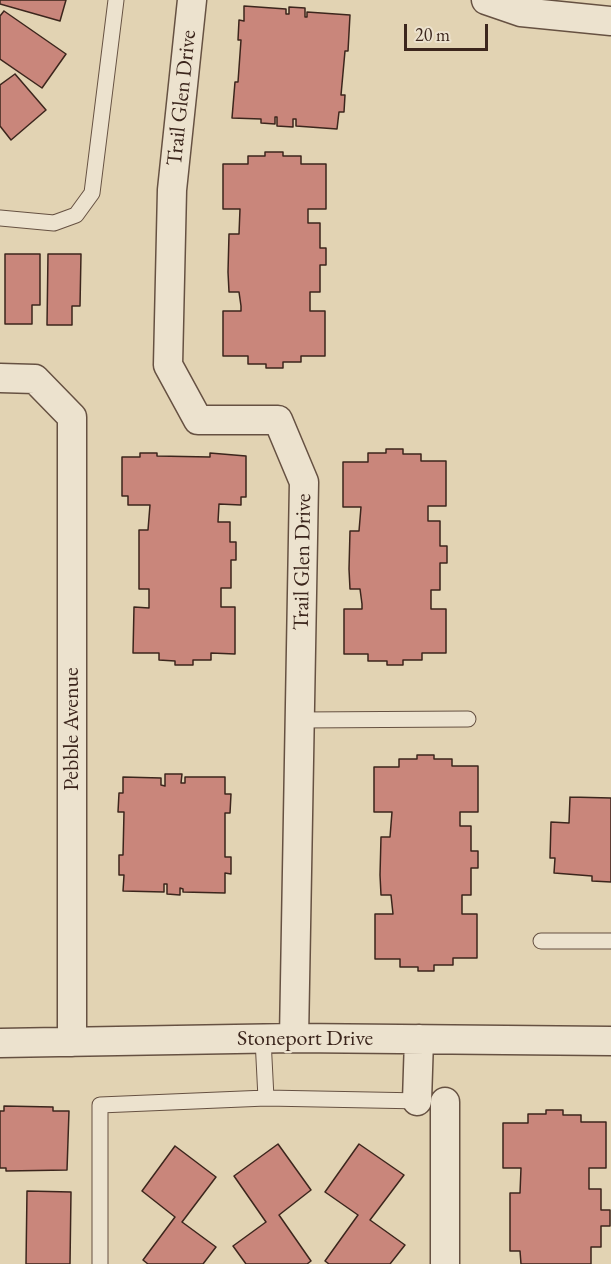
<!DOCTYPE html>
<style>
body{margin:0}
#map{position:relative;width:611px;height:1264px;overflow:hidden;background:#e2d3b3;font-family:"EB Garamond",serif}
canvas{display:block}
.scale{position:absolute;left:404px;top:24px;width:84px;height:27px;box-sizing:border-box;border:3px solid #3c261d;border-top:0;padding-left:8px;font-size:18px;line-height:21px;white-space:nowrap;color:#3c261d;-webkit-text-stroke:4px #ece2ce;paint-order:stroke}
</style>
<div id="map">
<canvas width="611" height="1264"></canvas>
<div class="scale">20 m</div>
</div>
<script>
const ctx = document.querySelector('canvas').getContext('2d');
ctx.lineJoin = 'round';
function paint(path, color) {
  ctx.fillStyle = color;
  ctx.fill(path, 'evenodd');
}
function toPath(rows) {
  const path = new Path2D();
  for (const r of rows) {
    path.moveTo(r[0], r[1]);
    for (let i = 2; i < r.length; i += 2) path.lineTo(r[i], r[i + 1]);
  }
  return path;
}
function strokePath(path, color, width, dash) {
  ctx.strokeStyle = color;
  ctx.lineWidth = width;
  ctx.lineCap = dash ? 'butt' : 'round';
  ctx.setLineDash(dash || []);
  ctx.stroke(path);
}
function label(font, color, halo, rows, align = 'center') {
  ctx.font = font + ' "EB Garamond",serif';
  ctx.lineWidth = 4.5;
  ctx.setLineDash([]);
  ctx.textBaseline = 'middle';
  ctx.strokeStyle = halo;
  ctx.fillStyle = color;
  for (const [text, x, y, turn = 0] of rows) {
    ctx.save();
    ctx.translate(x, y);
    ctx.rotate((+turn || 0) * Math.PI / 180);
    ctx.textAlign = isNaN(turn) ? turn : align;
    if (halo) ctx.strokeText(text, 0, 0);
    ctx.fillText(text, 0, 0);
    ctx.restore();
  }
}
const building = toPath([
 [0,0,66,0,60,21,0,4,0,0],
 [244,6,286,9,286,14,289,14,289,7,305,8,305,17,307,17,307,12,350,15,348,51,345,51,341,95,345,95,344,112,339,112,337,129,296,126,296,119,293,119,293,127,277,126,277,117,275,117,275,124,261,123,261,119,232,118,235,82,238,82,241,40,238,40,239,20,244,21,244,6],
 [4,11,66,54,42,88,0,59,0,16,4,11],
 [15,74,46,110,11,140,0,126,0,85,15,74],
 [265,152,283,152,283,156,301,156,301,164,326,164,326,209,308,209,308,223,320,223,320,248,326,248,326,265,320,265,320,292,310,292,310,311,325,311,325,356,301,356,301,362,283,362,283,368,266,368,266,364,248,364,248,356,223,356,223,311,241,311,241,306,239,292,229,292,228,272,229,234,239,234,240,209,223,209,223,164,248,164,248,156,265,156,265,152],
 [5,254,40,254,40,305,32,305,32,324,5,324,5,254],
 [48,254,81,254,80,306,72,306,72,325,47,325,48,254],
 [386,449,403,449,403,454,421,454,421,461,446,461,446,506,428,506,428,521,440,521,440,546,447,546,447,563,440,563,440,590,431,590,431,609,446,609,446,653,422,653,422,660,403,660,403,665,387,665,387,661,368,661,368,654,344,654,344,609,362,609,362,604,360,589,350,589,349,569,350,531,359,531,361,507,343,507,343,462,368,462,368,453,386,453,386,449],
 [140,453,157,453,157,456,210,457,210,453,246,456,246,497,241,497,241,505,219,504,218,522,230,522,230,542,236,542,236,560,231,560,231,588,221,588,221,607,235,607,235,654,211,653,211,660,193,660,193,665,175,665,175,661,159,660,159,653,133,653,134,607,149,608,149,589,139,589,139,530,148,530,150,505,128,505,128,496,122,496,122,457,140,457,140,453],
 [417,755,434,755,434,759,452,759,452,766,478,766,478,812,460,812,460,826,471,826,471,851,478,851,478,868,471,868,471,895,462,895,462,914,477,914,477,958,453,958,453,965,434,965,434,971,418,971,418,967,400,967,400,959,375,959,375,914,393,914,391,895,381,895,380,875,381,837,390,837,392,812,374,812,374,767,399,767,399,759,417,759,417,755],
 [165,774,182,774,181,783,185,783,185,777,225,777,225,794,231,794,230,813,225,813,225,857,231,857,231,874,225,873,225,893,183,892,183,889,180,888,180,895,167,894,167,884,164,884,164,892,123,891,124,875,119,875,119,855,123,855,124,812,118,812,119,793,123,793,123,777,161,778,161,785,165,786,165,774],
 [570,797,611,798,611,882,592,881,592,876,554,873,555,858,550,858,551,822,569,823,570,797],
 [4,1106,53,1107,53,1111,69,1111,67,1170,6,1171,6,1168,0,1168,0,1111,4,1111,4,1106],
 [546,1110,563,1110,563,1115,581,1115,581,1122,606,1122,606,1168,589,1168,589,1189,601,1189,601,1210,610,1210,610,1226,601,1226,601,1247,591,1247,591,1264,521,1264,520,1251,510,1251,510,1193,520,1193,521,1168,503,1168,503,1123,528,1123,528,1114,546,1114,546,1110],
 [278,1144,311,1190,279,1215,311,1261,307,1264,246,1264,233,1246,266,1222,234,1176,278,1144],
 [359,1144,404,1175,370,1220,405,1245,390,1264,329,1264,325,1261,358,1215,325,1192,359,1144],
 [175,1146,216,1177,182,1222,216,1247,203,1264,148,1264,143,1260,175,1217,142,1191,175,1146],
 [27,1191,71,1192,70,1264,26,1264,27,1191]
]);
const lane = toPath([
 [0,218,54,223,76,215,92,193,116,0],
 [300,720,468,719],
 [541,941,611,941],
 [266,1098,422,1101],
 [100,1264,100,1105,266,1098,263,1039]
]);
const street = toPath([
 [192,0,172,190,168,365,198,420,278,420,304,482,294,1038],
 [486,0,521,12,611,21],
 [0,378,35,379,72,417,72,1042],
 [0,1043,294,1038,611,1041],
 [417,1101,419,1039],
 [445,1102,445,1264]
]);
const streetNames = [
 ["Trail Glen Drive",182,98,-84],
 ["Trail Glen Drive",303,562,-89],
 ["Pebble Avenue",72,729,-90],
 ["Stoneport Drive",305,1039]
];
paint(building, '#c9867b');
strokePath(building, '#3c261d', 1.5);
strokePath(lane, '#665142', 17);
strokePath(street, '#665142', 31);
strokePath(lane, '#ece2ce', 15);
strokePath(street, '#ece2ce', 28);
label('22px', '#3c261d', '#ece2ce', streetNames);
</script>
